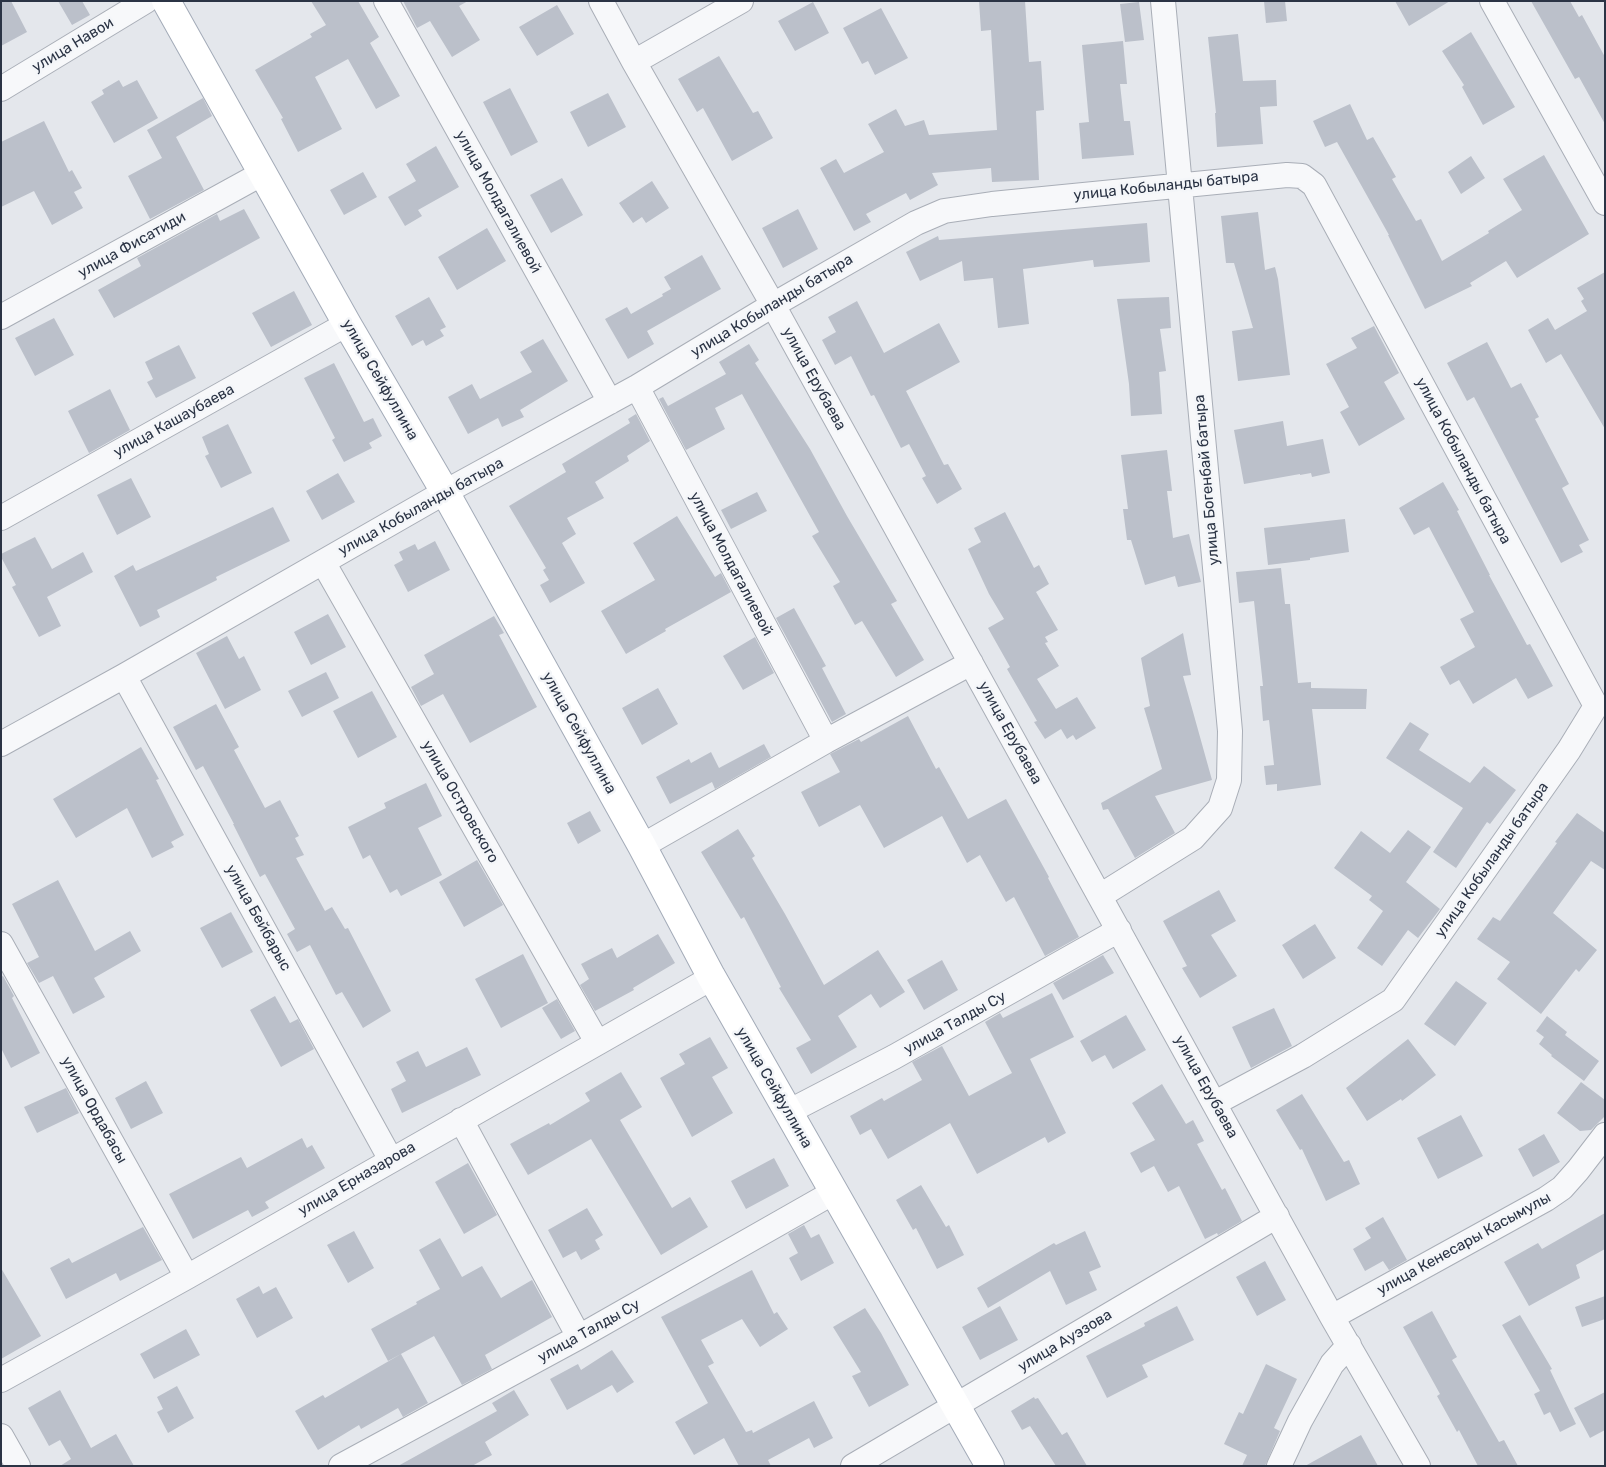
<!DOCTYPE html>
<meta charset="utf-8">
<style>
body{margin:0}
#map{position:relative;width:1606px;height:1467px;overflow:hidden;background:#e4e7ec;font-family:Rubik,sans-serif}
canvas{display:block}
.frame{position:absolute;inset:0;border:2px solid #2b3445;pointer-events:none}
</style>
<div id="map">
<canvas width="1606" height="1467"></canvas>
<div class="frame"></div>
</div>
<script>
const ctx = document.querySelector('canvas').getContext('2d');
ctx.lineJoin = 'round';
function paint(path, color) {
  ctx.fillStyle = color;
  ctx.fill(path, 'evenodd');
}
function toPath(rows) {
  const path = new Path2D();
  for (const r of rows) {
    path.moveTo(r[0], r[1]);
    for (let i = 2; i < r.length; i += 2) path.lineTo(r[i], r[i + 1]);
  }
  return path;
}
function strokePath(path, color, width, dash) {
  ctx.strokeStyle = color;
  ctx.lineWidth = width;
  ctx.lineCap = dash ? 'butt' : 'round';
  ctx.setLineDash(dash || []);
  ctx.stroke(path);
}
function label(font, color, halo, rows, align = 'center') {
  ctx.font = font + ' Rubik,sans-serif';
  ctx.lineWidth = 5;
  ctx.setLineDash([]);
  ctx.textBaseline = 'middle';
  ctx.strokeStyle = halo;
  ctx.fillStyle = color;
  for (const [text, x, y, turn = 0] of rows) {
    ctx.save();
    ctx.translate(x, y);
    ctx.rotate((+turn || 0) * Math.PI / 180);
    ctx.textAlign = isNaN(turn) ? turn : align;
    if (halo) ctx.strokeText(text, 0, 0);
    ctx.fillText(text, 0, 0);
    ctx.restore();
  }
}
const building = toPath([
 [1,1,11,1,27,32,1,46],
 [58,1,82,1,90,15,72,25],
 [311,1,358,1,379,37,370,43,400,96,376,109,348,59,315,77,342,129,298,152,281,119,283,118,255,70,312,37,310,34,326,25],
 [403,1,468,1,459,6,480,40,452,57,430,21,417,28],
 [979,1,1025,1,1029,62,1041,61,1044,110,1036,111,1039,180,992,182,991,168,932,173,938,185,910,200,906,193,866,214,871,222,854,231,820,168,836,159,844,173,884,152,868,124,896,109,905,126,924,120,929,135,997,130,991,30,981,31],
 [1264,1,1285,1,1287,21,1266,23],
 [1395,1,1450,1,1409,26],
 [1531,1,1570,1,1579,17,1582,15,1605,57,1605,124,1579,77,1575,79],
 [813,2,829,33,795,51,778,21],
 [1139,2,1144,40,1125,42,1120,4],
 [557,5,574,34,537,56,519,27],
 [881,8,908,58,875,75,868,61,862,64,843,28],
 [1471,32,1515,107,1483,125,1462,87,1464,85,1442,51],
 [1238,34,1243,81,1276,80,1277,106,1260,107,1263,144,1217,147,1215,113,1216,113,1208,37],
 [1123,41,1127,84,1120,84,1124,121,1130,121,1134,155,1082,159,1079,123,1089,122,1082,45],
 [719,56,753,113,758,111,773,138,732,161,703,108,697,112,678,79],
 [119,80,123,87,137,80,158,118,114,143,91,102,104,94,102,90],
 [510,88,538,142,511,156,483,102],
 [608,93,626,127,588,147,570,112],
 [203,98,212,116,176,137,204,190,150,219,128,176,162,158,147,130],
 [1350,104,1367,140,1373,137,1396,177,1392,179,1416,221,1421,219,1442,261,1489,233,1488,231,1522,210,1503,179,1544,155,1589,234,1517,278,1506,261,1470,283,1472,286,1425,309,1388,235,1389,235,1337,142,1325,147,1313,121],
 [44,121,69,172,72,170,82,188,74,192,83,208,52,225,34,191,1,207,1,142],
 [436,146,459,187,418,210,422,216,405,226,388,197,416,181,406,164],
 [1471,156,1485,178,1461,194,1448,172],
 [363,172,377,197,344,215,330,190],
 [562,178,583,215,551,233,530,195],
 [652,181,669,208,646,223,642,217,633,223,619,203],
 [244,209,260,238,114,318,98,290,141,266,137,258,217,214,220,221],
 [798,209,818,249,783,268,762,228],
 [1258,212,1265,270,1275,267,1278,279,1290,375,1238,381,1232,331,1253,328,1234,263,1226,263,1221,216],
 [1147,223,1150,262,1094,267,1093,260,1023,269,1029,324,998,328,993,278,964,281,962,261,920,281,906,252,938,236,939,240],
 [487,228,506,261,457,290,438,257],
 [702,255,721,289,647,331,654,344,628,359,605,319,627,307,631,314,663,296,662,294,671,289,664,277],
 [1605,272,1605,429,1561,354,1546,363,1528,330,1548,318,1555,330,1587,311,1581,301,1584,299,1577,288],
 [294,291,312,325,271,347,252,313],
 [429,297,446,327,440,330,444,336,426,346,423,340,412,346,395,316],
 [1169,297,1171,328,1160,329,1166,371,1159,372,1162,414,1131,416,1129,384,1117,299],
 [857,301,884,353,939,323,960,362,906,391,944,465,948,464,962,489,937,504,922,478,926,476,909,444,901,448,874,395,871,396,851,356,835,365,822,340,836,332,828,317],
 [54,318,74,355,35,376,15,338],
 [1374,326,1399,373,1384,382,1405,419,1359,446,1340,412,1349,407,1326,364,1357,348,1351,338],
 [543,339,568,381,520,410,524,417,502,427,498,418,468,434,448,397,472,384,480,399,532,372,520,352],
 [1487,342,1511,388,1521,383,1539,417,1535,419,1569,484,1562,488,1589,540,1579,545,1583,552,1561,563,1474,397,1467,401,1447,363],
 [749,344,759,360,755,363,810,449,847,516,897,601,891,604,924,660,896,677,862,621,855,625,833,586,840,582,812,536,819,532,742,394,715,408,725,429,686,450,659,399,663,397,668,406,726,374,719,362],
 [179,345,196,378,156,398,147,382,153,379,145,362],
 [334,363,364,422,373,418,382,436,369,443,372,448,344,462,332,440,335,438,304,378],
 [110,389,130,430,89,453,68,411],
 [636,414,650,441,627,456,629,461,595,482,604,498,567,518,576,534,562,543,585,583,550,603,540,585,549,580,543,570,546,568,509,506,566,472,562,464,630,423,628,419],
 [1283,421,1287,446,1323,439,1330,473,1312,477,1311,473,1300,475,1300,474,1244,484,1234,430],
 [228,424,252,473,221,488,205,456,209,454,202,437],
 [1167,450,1172,491,1167,491,1173,538,1189,534,1201,582,1178,587,1175,576,1145,585,1131,540,1127,540,1123,509,1128,509,1121,455],
 [338,473,355,502,322,520,306,491],
 [131,478,151,517,117,535,97,495],
 [1443,482,1459,510,1457,511,1490,575,1489,575,1527,645,1530,644,1553,686,1528,699,1516,678,1473,704,1459,680,1450,685,1440,667,1475,647,1460,619,1474,612,1429,527,1414,535,1399,508],
 [757,492,767,511,731,529,721,510],
 [273,507,290,541,216,577,217,580,157,610,160,617,140,627,114,576,133,565,136,571],
 [1005,512,1034,568,1039,565,1049,584,1036,592,1058,630,1045,637,1048,642,1045,643,1059,666,1037,679,1056,709,1077,697,1096,728,1076,740,1073,735,1067,739,1061,729,1045,739,1034,722,1037,721,1007,669,1010,667,988,628,1004,619,989,594,968,549,981,542,974,528],
 [677,516,715,577,721,573,731,592,665,629,666,631,626,654,601,611,655,580,633,543],
 [1345,519,1349,552,1310,558,1310,560,1268,565,1264,528],
 [35,537,52,569,83,552,93,572,47,597,61,626,39,637,12,587,16,585,1,557,1,554],
 [435,541,450,570,408,592,394,565,403,560,399,552,415,544,418,550],
 [1281,568,1285,604,1290,604,1298,683,1311,682,1311,688,1367,689,1366,709,1312,709,1321,785,1277,791,1277,784,1266,785,1264,766,1274,765,1269,720,1263,721,1260,686,1263,686,1254,601,1239,603,1236,572],
 [794,608,826,666,822,668,846,714,832,722,776,618],
 [328,614,346,647,311,665,294,632],
 [494,616,504,633,499,635,537,707,470,743,443,694,421,706,411,687,434,674,424,655],
 [1183,633,1191,675,1183,676,1212,780,1155,796,1175,833,1135,858,1108,809,1103,810,1101,803,1162,769,1144,708,1150,706,1141,658],
 [227,636,239,659,244,656,261,690,225,709,196,653],
 [755,637,774,673,743,690,723,656],
 [326,672,339,698,302,717,288,691],
 [658,688,678,724,642,745,622,708],
 [372,691,397,737,358,758,333,711],
 [216,704,239,747,234,750,265,808,280,800,299,836,295,838,304,855,296,858,325,911,332,907,345,929,348,928,391,1011,363,1028,342,992,336,995,310,945,297,952,287,934,295,929,265,874,260,877,233,824,234,824,203,766,196,770,173,727],
 [908,716,936,769,939,767,968,819,1006,799,1049,877,1048,878,1079,937,1045,956,1014,897,1006,902,980,855,967,863,942,816,884,848,860,805,819,827,801,792,840,772,830,754,859,739,861,742],
 [1410,722,1429,734,1419,750,1470,783,1484,766,1516,790,1490,824,1487,822,1456,868,1433,852,1463,808,1386,758],
 [764,744,771,757,715,789,712,782,670,804,656,777,689,759,691,763,711,752,719,768],
 [141,747,159,779,156,780,184,835,171,842,174,847,152,858,127,808,76,838,53,799],
 [426,783,442,816,418,828,442,875,401,896,397,889,390,893,370,855,363,859,348,827,386,808,384,803],
 [590,811,601,831,578,844,567,823],
 [1577,813,1605,833,1605,870,1591,861,1553,913,1597,950,1579,972,1576,969,1541,1014,1497,979,1510,962,1477,939,1493,917,1500,921,1557,843,1555,842],
 [738,829,755,856,752,858,785,914,824,985,878,950,905,992,880,1008,871,994,838,1016,857,1047,811,1074,796,1048,811,1040,779,988,781,987,744,917,741,919,701,852],
 [1408,830,1431,847,1406,882,1440,909,1418,938,1408,930,1382,966,1357,948,1383,911,1369,900,1372,896,1334,868,1361,831,1390,853],
 [477,860,503,905,464,927,439,882],
 [58,880,95,951,130,931,141,951,94,978,105,997,73,1014,53,976,39,983,27,963,39,957,12,904],
 [1219,890,1236,921,1211,935,1237,976,1200,998,1182,968,1187,966,1163,921],
 [231,912,253,952,222,968,200,928],
 [1315,924,1336,958,1303,979,1282,945],
 [658,934,675,963,633,988,634,990,595,1011,580,985,589,979,581,964,612,948,617,958],
 [523,954,548,1003,501,1028,475,979],
 [1103,955,1114,973,1063,1000,1053,983],
 [942,960,958,990,924,1010,907,980],
 [3,976,14,996,12,998,40,1053,11,1068,1,1048,1,977],
 [1456,981,1487,1003,1455,1046,1424,1024],
 [1052,993,1074,1037,1030,1059,1066,1133,1048,1143,1045,1137,977,1174,950,1123,888,1159,871,1129,860,1135,850,1116,882,1098,884,1101,922,1080,912,1062,942,1046,969,1096,1012,1073,985,1022,1000,1013,1003,1018],
 [275,996,290,1023,298,1019,314,1049,281,1067,250,1010],
 [557,999,575,1031,561,1039,542,1008],
 [1274,1008,1292,1046,1251,1068,1232,1027],
 [1126,1015,1146,1050,1113,1069,1105,1055,1092,1062,1080,1041],
 [1547,1016,1567,1032,1565,1035,1599,1061,1584,1081,1551,1056,1552,1055,1539,1044,1544,1037,1536,1031],
 [710,1037,728,1068,712,1077,733,1113,692,1137,660,1078,685,1064,679,1054],
 [1408,1039,1436,1075,1402,1101,1401,1099,1367,1121,1346,1088],
 [467,1047,481,1075,402,1113,391,1089,406,1081,396,1062,418,1051,426,1067],
 [621,1072,642,1107,620,1120,672,1208,690,1197,708,1227,661,1255,591,1139,528,1175,510,1144,549,1123,550,1125,590,1101,585,1093],
 [146,1081,163,1113,131,1129,115,1098],
 [1581,1082,1605,1100,1605,1116,1591,1130,1580,1131,1557,1113],
 [1162,1084,1186,1124,1193,1120,1204,1141,1197,1144,1222,1190,1225,1188,1242,1221,1218,1235,1217,1233,1205,1239,1179,1186,1168,1192,1154,1166,1141,1173,1130,1153,1155,1140,1132,1103],
 [66,1088,79,1113,37,1133,24,1107],
 [1302,1094,1344,1162,1349,1160,1360,1184,1326,1201,1302,1149,1300,1150,1276,1110],
 [1461,1115,1483,1156,1438,1179,1417,1138],
 [1544,1134,1560,1162,1533,1177,1518,1149],
 [302,1138,307,1148,312,1145,325,1168,265,1202,269,1208,252,1217,248,1210,193,1239,169,1194,241,1157,247,1168],
 [774,1158,789,1186,746,1209,731,1181],
 [468,1163,497,1215,464,1234,435,1182],
 [921,1185,946,1227,949,1225,964,1255,937,1269,916,1228,913,1230,896,1200],
 [587,1208,603,1235,595,1240,600,1249,581,1260,576,1251,563,1258,548,1230],
 [1605,1213,1605,1249,1576,1265,1580,1278,1529,1306,1504,1262,1538,1243,1542,1249],
 [1383,1217,1407,1260,1389,1270,1383,1261,1365,1271,1353,1249,1371,1238,1365,1228],
 [804,1225,811,1238,819,1234,834,1263,801,1281,789,1258,798,1253,788,1234],
 [143,1227,162,1260,120,1281,116,1273,66,1299,50,1268,69,1258,72,1263],
 [354,1231,374,1268,348,1283,327,1245],
 [1085,1231,1101,1267,1089,1272,1097,1290,1066,1305,1050,1271,988,1308,977,1288,1054,1243,1056,1245],
 [440,1238,462,1277,482,1266,501,1298,532,1280,552,1317,485,1355,492,1369,462,1385,434,1336,388,1361,371,1329,417,1304,416,1302,440,1289,419,1250],
 [1265,1261,1286,1300,1257,1316,1236,1277],
 [1,1268,41,1336,1,1359],
 [752,1270,774,1314,777,1312,788,1329,760,1347,742,1319,701,1340,714,1363,708,1366,746,1432,752,1430,753,1433,814,1401,833,1438,814,1448,809,1438,768,1460,771,1466,739,1466,724,1438,694,1455,675,1422,708,1403,661,1317],
 [259,1286,263,1294,276,1287,293,1318,257,1338,236,1299],
 [1605,1296,1605,1319,1582,1327,1575,1307],
 [1000,1306,1018,1340,980,1360,962,1327],
 [1177,1306,1194,1340,1142,1365,1148,1377,1107,1398,1086,1356,1145,1326,1144,1323],
 [865,1308,881,1333,909,1385,869,1407,852,1376,861,1372,833,1327],
 [1432,1311,1457,1357,1452,1360,1499,1442,1504,1440,1518,1466,1478,1466,1459,1430,1457,1432,1437,1396,1440,1394,1403,1327],
 [1520,1315,1552,1369,1550,1370,1576,1424,1560,1432,1550,1412,1544,1415,1534,1394,1540,1391,1502,1325],
 [186,1329,200,1355,154,1379,140,1354],
 [612,1350,634,1382,617,1393,612,1385,567,1410,550,1379,578,1364,581,1370],
 [401,1354,428,1403,403,1417,398,1408,361,1429,359,1425,318,1450,295,1411,323,1395,325,1398],
 [1266,1364,1297,1379,1274,1428,1280,1431,1265,1466,1242,1466,1247,1455,1224,1444,1239,1412,1243,1414],
 [177,1386,194,1418,168,1433,157,1412,163,1409,157,1397],
 [60,1390,91,1448,116,1434,134,1466,60,1466,71,1459,60,1440,49,1446,28,1408],
 [514,1390,529,1415,485,1442,492,1455,472,1466,398,1466,497,1411,492,1403],
 [1605,1392,1605,1430,1590,1438,1574,1408],
 [1034,1397,1035,1399,1038,1398,1062,1435,1067,1432,1087,1466,1056,1466,1030,1426,1022,1430,1011,1411],
 [1361,1435,1378,1466,1305,1466]
]);
const minor = toPath([
 [386,1,610,402],
 [601,1,634,62,773,305,1332,1317,1418,1466],
 [1492,1,1605,203],
 [634,62,741,1],
 [1,89,146,1],
 [1,317,263,173],
 [637,387,826,741],
 [1,518,347,324],
 [323,562,597,1042],
 [124,676,391,1160],
 [1,744,124,676,445,492,637,387,773,305,916,223,944,211,992,204,1287,175,1302,176,1314,185,1596,706],
 [642,846,826,741,971,663],
 [1100,896,1193,838,1220,808,1229,780,1230,731,1163,1],
 [1,944,187,1277],
 [1215,1103,1303,1056,1393,1000,1569,750,1596,706],
 [788,1112,894,1057,1119,930],
 [461,1120,579,1337],
 [1332,1317,1546,1199,1562,1188,1578,1170,1605,1135],
 [1,1380,187,1277,701,984,711,976],
 [1,1436,18,1466],
 [341,1466,579,1337,834,1192],
 [853,1466,1277,1216],
 [1279,1466,1300,1421,1332,1364,1349,1345]
]);
const major = toPath([
 [166,1,347,324,445,492,642,846,711,976,990,1466]
]);
const streetNames = [
 ["улица Навои",73,45,-31],
 ["улица Кобыланды батыра",1166,186,-6],
 ["улица Молдагалиевой",498,202,61],
 ["улица Фисатиди",132,245,-29],
 ["улица Кобыланды батыра",772,306,-31],
 ["улица Ерубаева",814,379,61],
 ["улица Сейфуллина",380,380,60],
 ["улица Кашаубаева",174,421,-29],
 ["улица Кобыланды батыра",1463,461,62],
 ["улица Богенбай батыра",1207,480,-95],
 ["улица Кобыланды батыра",421,507,-29],
 ["улица Молдагалиевой",731,564,62],
 ["улица Сейфуллина",579,733,61],
 ["улица Ерубаева",1010,733,61],
 ["улица Островского",460,802,60],
 ["улица Кобыланды батыра",1492,860,-55],
 ["улица Бейбарыс",258,918,61],
 ["улица Талды Су",955,1023,-29],
 ["улица Ерубаева",1206,1087,61],
 ["улица Сейфуллина",774,1088,60],
 ["улица Ордабасы",94,1110,61],
 ["улица Ерназарова",357,1179,-30],
 ["улица Кенесары Касымулы",1464,1244,-29],
 ["улица Талды Су",589,1331,-29],
 ["улица Ауэзова",1065,1341,-31]
];
paint(building, '#bbc0ca');
strokePath(minor, '#a9aeb7', 26);
strokePath(major, '#a3abb8', 30);
strokePath(minor, '#f7f8fa', 24);
strokePath(major, '#fff', 28);
label('15px', '#2b3445', '#f4f6f9', streetNames);
</script>
